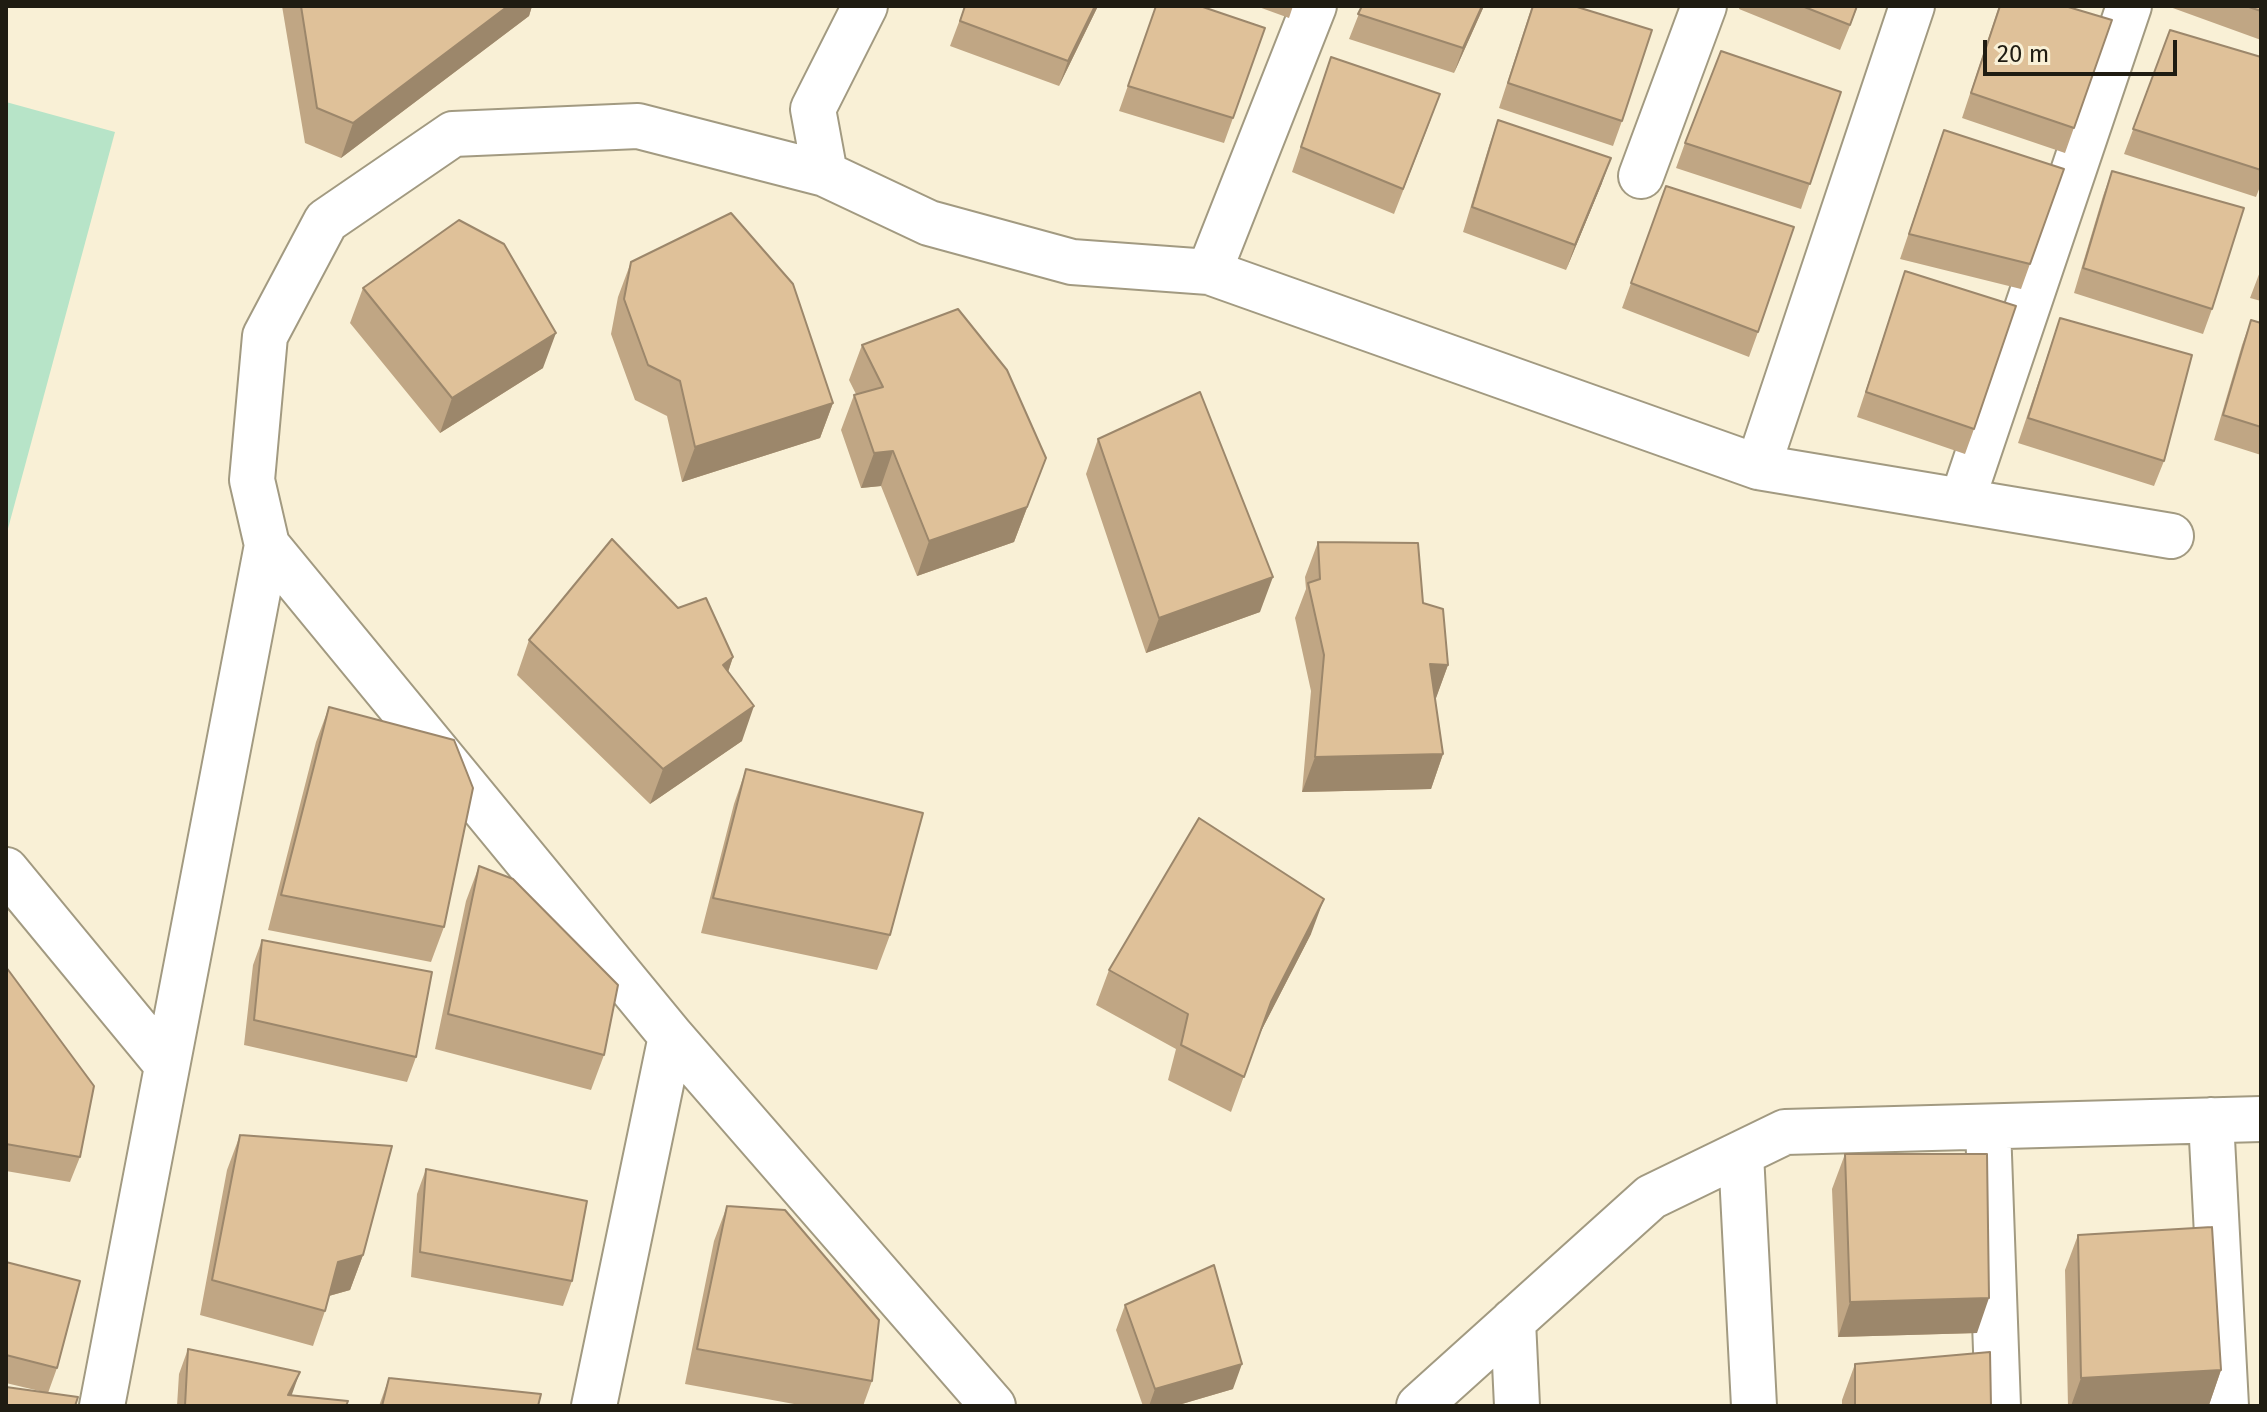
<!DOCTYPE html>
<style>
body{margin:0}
#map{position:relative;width:2267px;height:1412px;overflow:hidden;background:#f9f0d6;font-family:"Fira Sans",sans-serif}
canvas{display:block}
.frame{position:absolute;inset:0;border:8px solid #1f1c12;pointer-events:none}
.scale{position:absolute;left:1983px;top:40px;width:194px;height:36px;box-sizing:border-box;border:4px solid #1f1c12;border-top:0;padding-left:10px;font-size:24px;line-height:28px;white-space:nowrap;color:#1f1c12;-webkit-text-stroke:6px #f9f0d6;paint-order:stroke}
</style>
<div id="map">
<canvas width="2267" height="1412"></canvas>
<div class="frame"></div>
<div class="scale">20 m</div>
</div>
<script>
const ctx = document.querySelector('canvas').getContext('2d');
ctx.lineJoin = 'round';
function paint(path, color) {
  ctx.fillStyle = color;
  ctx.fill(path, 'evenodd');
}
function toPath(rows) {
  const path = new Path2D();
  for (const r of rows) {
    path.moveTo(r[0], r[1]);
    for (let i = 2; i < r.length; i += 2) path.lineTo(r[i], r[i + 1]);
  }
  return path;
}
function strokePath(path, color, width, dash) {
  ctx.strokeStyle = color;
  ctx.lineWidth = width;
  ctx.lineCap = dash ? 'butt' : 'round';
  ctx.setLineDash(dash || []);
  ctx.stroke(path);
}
const green = toPath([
 [6,102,115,132,6,536]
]);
const minor = toPath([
 [1912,6,1758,467,2171,536],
 [825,174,813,109,865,6],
 [1641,176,1704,6],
 [1209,272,1314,6],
 [1962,501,2129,6],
 [267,545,252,480,265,336,326,221,453,134,638,126,825,174,929,223,1072,262,1209,272,1758,467],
 [6,870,167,1065],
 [2211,1120,2226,1406],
 [1988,1127,1998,1406],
 [1741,1154,1754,1406],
 [1513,1321,1517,1406],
 [102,1406,267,545,671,1036],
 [594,1406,671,1036,993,1406],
 [1419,1406,1651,1197,1785,1132,2261,1119]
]);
const wall = toPath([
 [282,6,532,6,529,16,341,158,305,143],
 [965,6,1098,6,1059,86,950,46],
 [1156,6,1233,118,1224,143,1119,111],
 [1256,6,1293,6,1289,18],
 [1362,6,1484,6,1454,73,1349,39],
 [1532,6,1622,121,1613,146,1499,108],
 [1740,6,1858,6,1840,50,1739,9],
 [1999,6,2065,6,2112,20,2065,153,1962,118],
 [2170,6,2261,6,2261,40,2170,7],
 [2170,30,2261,57,2261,184,2256,197,2124,154],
 [1331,57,1431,119,1394,214,1292,172],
 [1841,92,1801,209,1676,168,1685,143],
 [1498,120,1602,183,1566,270,1463,232,1489,146],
 [1935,155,2064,169,2021,289,1900,259],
 [2112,171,2212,309,2203,334,2074,293,2103,196],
 [1666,186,1758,332,1749,357,1622,308],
 [631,262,833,403,820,438,682,482,667,416,635,400,611,334,618,297],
 [2261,269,2261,301,2250,298],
 [1905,271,1974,429,1965,454,1857,417],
 [363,288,543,368,440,433,350,323],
 [2060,318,2164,461,2154,486,2018,443],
 [2251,320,2261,323,2261,455,2214,440,2242,345],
 [862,345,1046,458,1014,542,917,576,881,486,861,488,841,430,854,395,856,394,849,380],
 [1098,439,1260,612,1146,653,1086,474],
 [1318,542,1423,603,1448,665,1435,700,1443,754,1431,789,1302,792,1311,691,1295,618,1306,589,1305,577],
 [678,608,733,657,728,672,742,741,650,804,517,675,529,640],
 [329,707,444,927,431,962,268,930,316,742],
 [746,769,890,935,877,970,701,933,734,804],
 [479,866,604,1055,591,1090,435,1049,466,901],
 [1311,934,1258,1037,1231,1112,1168,1080,1176,1049,1096,1005,1109,970],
 [262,940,416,1057,407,1082,244,1045,253,965],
 [6,967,80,1157,70,1182,6,1171],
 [240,1135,363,1255,350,1290,329,1296,325,1311,313,1346,200,1315,227,1170],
 [1845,1154,1977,1333,1838,1337,1832,1189],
 [426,1169,572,1281,563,1306,411,1277,417,1194],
 [727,1206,872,1381,863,1406,805,1406,685,1384,714,1241],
 [2078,1235,2221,1370,2209,1405,2188,1406,2068,1406,2065,1270],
 [6,1262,57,1368,48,1393,6,1383],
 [1125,1305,1233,1389,1175,1406,1143,1406,1116,1330],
 [188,1349,292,1395,346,1406,177,1406,179,1374],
 [1855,1364,1991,1406,1842,1406,1842,1400],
 [389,1378,538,1406,379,1406]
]);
const shadedWall = toPath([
 [508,6,532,6,529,16,341,158,353,123],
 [1095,6,1098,6,1059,86,1068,61],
 [1482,6,1484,6,1454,73,1463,48],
 [1611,158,1602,183,1566,270,1575,245],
 [556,333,543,368,440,433,452,398],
 [833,403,820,438,682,482,695,447],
 [893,451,881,486,861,488,874,453],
 [1046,458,1014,542,917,576,929,541],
 [1273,577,1260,612,1146,653,1159,618],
 [733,657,721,693,723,665],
 [1430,664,1448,665,1435,701],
 [754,706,742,741,650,804,663,769],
 [1443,754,1431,789,1302,792,1315,757],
 [1324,899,1311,934,1258,1037,1271,1002],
 [363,1255,350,1290,325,1297,338,1262],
 [1989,1298,1977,1333,1838,1337,1850,1302],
 [1242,1364,1233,1389,1175,1406,1149,1406,1155,1389],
 [2221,1370,2209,1405,2188,1406,2071,1406,2081,1378],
 [300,1372,291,1397,288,1395]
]);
const building = toPath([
 [301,6,508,6,353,123,317,108,301,6],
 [965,6,1095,6,1068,61,960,21,965,6],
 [1156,6,1200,6,1265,28,1233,118,1128,86,1156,6],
 [1362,6,1482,6,1463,48,1358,14,1362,6],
 [1533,6,1574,6,1652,30,1622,121,1508,83,1533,6],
 [1802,6,1857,6,1850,25,1802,6],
 [2000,6,2065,6,2112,20,2074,128,1971,93,2000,6],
 [2246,6,2261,6,2261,11,2246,6],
 [2170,30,2261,57,2261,170,2133,129,2170,30],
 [1721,51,1841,92,1810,184,1685,143,1721,51],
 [1331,57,1440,94,1403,189,1301,147,1331,57],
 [1498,120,1611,158,1575,245,1472,207,1498,120],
 [1944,130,2064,169,2030,264,1909,234,1944,130],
 [2112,171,2244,208,2212,309,2083,268,2112,171],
 [1666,186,1794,227,1758,332,1631,283,1666,186],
 [731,213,793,284,833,403,695,447,680,381,648,365,624,299,631,262,731,213],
 [459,220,504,244,556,333,452,398,363,288,459,220],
 [1905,271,2016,306,1974,429,1866,392,1905,271],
 [958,309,1007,370,1046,458,1027,507,929,541,893,451,874,453,854,395,883,387,862,345,958,309],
 [2060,318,2192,355,2164,461,2028,418,2060,318],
 [2251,320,2261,323,2261,427,2223,415,2251,320],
 [1200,392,1273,577,1159,618,1098,439,1200,392],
 [612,539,678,608,706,598,733,657,723,665,754,706,663,769,529,640,612,539],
 [1318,542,1418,543,1423,603,1443,609,1448,665,1430,664,1443,754,1315,757,1324,655,1308,583,1320,579,1318,542],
 [329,707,454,740,473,788,444,927,281,895,329,707],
 [746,769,923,813,890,935,713,898,746,769],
 [1199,818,1324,899,1271,1002,1244,1077,1181,1045,1188,1014,1109,970,1199,818],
 [479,866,513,879,618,985,604,1055,448,1014,479,866],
 [262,940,432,972,416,1057,254,1020,262,940],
 [6,967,94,1086,80,1157,6,1144,6,967],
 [240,1135,392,1146,363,1255,338,1262,325,1311,212,1280,240,1135],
 [1845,1154,1987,1154,1989,1298,1850,1302,1845,1154],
 [426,1169,587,1201,572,1281,420,1252,426,1169],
 [727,1206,785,1210,879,1320,872,1381,697,1349,727,1206],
 [2212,1227,2221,1370,2081,1378,2078,1235,2212,1227],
 [6,1262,80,1281,57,1368,6,1355,6,1262],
 [1214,1265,1242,1364,1155,1389,1125,1305,1214,1265],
 [188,1349,300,1372,288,1395,348,1401,346,1406,185,1406,188,1349],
 [1990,1352,1991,1406,1855,1406,1855,1364,1990,1352],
 [389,1378,541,1394,538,1406,382,1406,389,1378],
 [6,1387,78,1397,75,1406,6,1406,6,1387]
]);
paint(green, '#b7e4c8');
strokePath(minor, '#a29a81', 48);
strokePath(minor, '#fff', 44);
paint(wall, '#c0a684');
paint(shadedWall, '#9c876b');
paint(building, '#dfc199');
strokePath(building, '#9c876b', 2);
</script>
